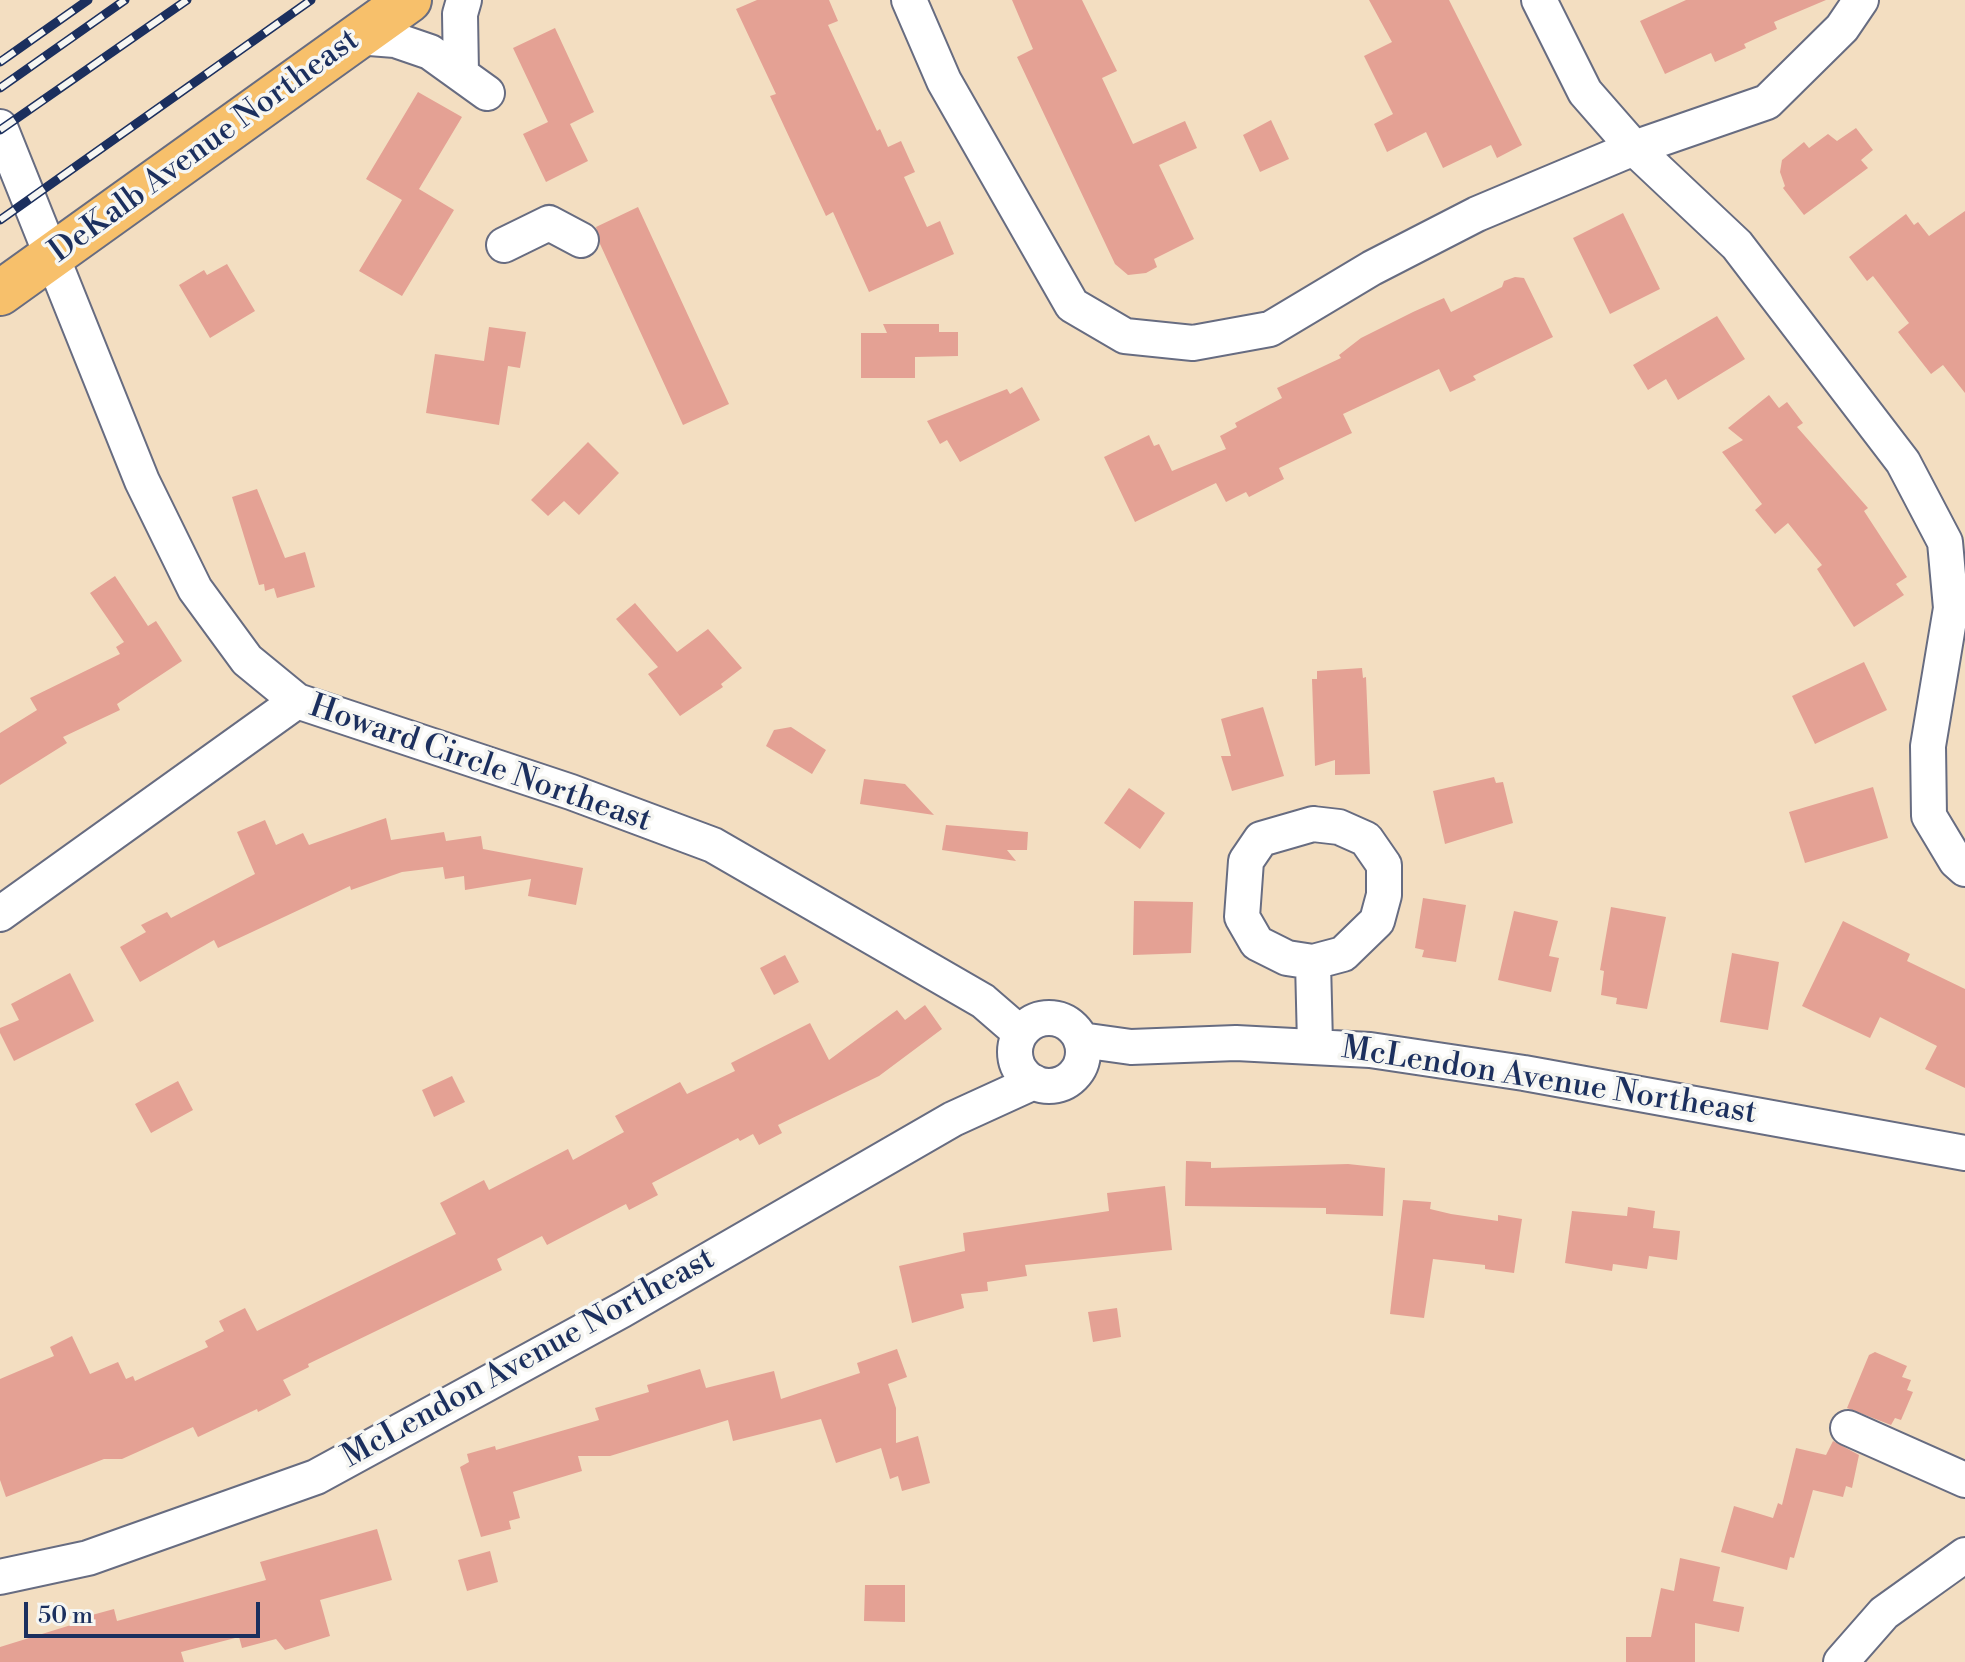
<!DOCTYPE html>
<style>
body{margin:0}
#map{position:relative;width:1965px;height:1662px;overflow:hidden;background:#f3dec1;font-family:"Libre Bodoni",serif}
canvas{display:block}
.scale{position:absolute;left:24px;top:1602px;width:236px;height:36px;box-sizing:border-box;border:4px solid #1b2f5e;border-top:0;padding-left:10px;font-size:24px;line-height:28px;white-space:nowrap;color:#1b2f5e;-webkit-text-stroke:6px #f6f6f2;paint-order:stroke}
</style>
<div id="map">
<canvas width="1965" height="1662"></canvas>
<div class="scale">50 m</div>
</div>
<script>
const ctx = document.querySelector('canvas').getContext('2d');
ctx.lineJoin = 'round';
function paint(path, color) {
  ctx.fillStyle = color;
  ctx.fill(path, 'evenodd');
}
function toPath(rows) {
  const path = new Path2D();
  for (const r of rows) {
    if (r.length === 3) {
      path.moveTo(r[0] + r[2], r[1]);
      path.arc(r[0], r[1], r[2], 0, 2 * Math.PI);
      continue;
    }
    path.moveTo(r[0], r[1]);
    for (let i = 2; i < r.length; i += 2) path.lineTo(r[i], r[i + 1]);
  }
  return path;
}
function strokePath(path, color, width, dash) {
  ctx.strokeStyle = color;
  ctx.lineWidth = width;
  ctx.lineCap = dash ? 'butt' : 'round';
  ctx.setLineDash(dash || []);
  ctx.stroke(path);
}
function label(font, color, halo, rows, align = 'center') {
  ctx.font = font + ' "Libre Bodoni",serif';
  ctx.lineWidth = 7;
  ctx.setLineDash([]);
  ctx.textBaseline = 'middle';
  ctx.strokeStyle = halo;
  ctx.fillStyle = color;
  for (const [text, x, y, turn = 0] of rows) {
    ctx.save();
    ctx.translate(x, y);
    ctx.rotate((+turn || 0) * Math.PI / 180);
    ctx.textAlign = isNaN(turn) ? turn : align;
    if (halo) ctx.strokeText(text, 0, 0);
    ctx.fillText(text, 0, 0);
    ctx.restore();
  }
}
const building = toPath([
 [757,0,829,0,838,21,828,25,877,131,880,129,888,147,901,141,915,172,904,177,927,227,940,221,954,254,869,292,833,212,826,216,770,96,776,94,736,9],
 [1012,0,1082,0,1117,71,1102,78,1133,144,1185,121,1197,148,1159,165,1194,239,1154,259,1157,267,1146,273,1128,275,1115,264,1017,57,1033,49],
 [1369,0,1449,0,1522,145,1497,158,1491,145,1443,168,1426,132,1387,152,1374,124,1393,114,1364,56,1392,42],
 [1686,0,1826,0,1774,22,1777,29,1744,44,1746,48,1715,62,1711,53,1665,74,1640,21],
 [555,28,594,112,570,124,588,161,546,182,523,134,548,122,513,48],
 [418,92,462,117,419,189,454,210,402,296,359,271,402,200,366,179],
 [1271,120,1289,159,1260,172,1243,135],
 [1856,128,1873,150,1861,160,1868,168,1804,215,1783,188,1785,186,1780,172,1782,160,1804,142,1809,148,1828,134,1837,141],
 [638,207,729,404,683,425,600,244,596,227],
 [1965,211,1965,393,1943,365,1931,374,1898,332,1909,323,1873,276,1867,281,1849,257,1906,214,1914,225,1918,222,1929,236],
 [1623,213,1660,289,1610,314,1573,238],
 [227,264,255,311,210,338,179,285,204,270,207,275],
 [1515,277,1524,278,1553,337,1473,376,1476,380,1450,392,1439,369,1343,414,1352,433,1279,468,1284,479,1249,497,1246,492,1226,502,1216,483,1135,522,1104,457,1149,435,1154,446,1159,444,1172,471,1226,449,1220,436,1237,427,1235,423,1282,398,1277,388,1341,358,1339,355,1361,338,1413,312,1444,298,1451,312,1502,287,1504,281],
 [1717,316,1745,359,1678,400,1666,379,1648,390,1633,365],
 [883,324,939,324,939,332,958,332,958,356,915,357,915,378,861,378,861,333,887,333],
 [489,327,526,332,520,368,508,366,499,425,426,413,435,354,484,361],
 [1022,387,1040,420,960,462,947,440,940,444,927,421,1007,389,1010,394],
 [1769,395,1779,408,1787,402,1803,423,1797,427,1868,508,1864,511,1907,577,1896,584,1904,595,1854,627,1817,569,1822,565,1788,523,1775,534,1755,510,1762,504,1722,452,1743,440,1728,428],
 [588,442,619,473,579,515,564,501,548,516,531,500],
 [257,489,285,558,305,552,315,587,277,598,274,588,265,591,264,584,259,585,232,497],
 [115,576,148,626,156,621,182,661,117,704,120,710,63,737,67,743,0,785,0,733,37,710,30,698,120,654,116,647,124,642,90,593],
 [635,603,677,652,708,629,742,668,721,684,723,687,680,716,648,674,658,667,616,619],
 [1864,662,1887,710,1815,744,1792,696],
 [1362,668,1363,678,1366,677,1370,774,1335,775,1335,760,1315,766,1312,679,1317,679,1317,671],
 [1263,707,1284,776,1232,791,1221,756,1231,756,1221,719],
 [791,727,826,750,812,774,766,746,774,730],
 [1494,777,1496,783,1503,782,1513,823,1445,844,1433,791],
 [864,779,905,784,934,815,860,804],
 [1873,787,1888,838,1805,863,1789,812],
 [1129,788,1165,813,1140,849,1104,823],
 [386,818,391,840,444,832,446,841,481,836,483,849,583,868,576,905,528,896,531,879,465,890,464,876,445,879,443,867,402,872,351,890,350,886,218,948,214,940,140,982,120,947,146,932,141,925,167,912,171,918,255,874,237,832,265,820,276,845,303,833,309,845],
 [946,825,1028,832,1027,850,1007,850,1016,861,942,850],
 [1423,898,1466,905,1456,962,1422,957,1424,950,1415,948],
 [1134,901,1193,902,1191,953,1133,955],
 [1611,907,1666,917,1647,1009,1616,1004,1617,998,1601,995,1604,971,1600,970],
 [1514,911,1558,921,1549,956,1559,958,1551,992,1498,980],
 [1843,921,1910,954,1907,961,1965,989,1965,1088,1925,1069,1937,1046,1880,1017,1870,1038,1802,1006],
 [1732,953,1779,962,1768,1030,1720,1022],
 [785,955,799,982,774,995,760,968],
 [70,973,94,1021,14,1061,0,1033,0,1028,19,1020,11,1004],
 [925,1005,942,1029,879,1076,778,1125,782,1133,759,1145,753,1134,740,1141,738,1138,652,1183,658,1195,629,1210,626,1204,547,1245,542,1236,497,1259,502,1270,308,1364,309,1367,283,1380,291,1395,258,1412,257,1409,198,1437,193,1427,122,1459,104,1459,6,1497,0,1480,0,1379,54,1356,50,1347,72,1336,90,1374,118,1362,126,1379,133,1376,135,1381,208,1347,205,1341,224,1331,219,1321,245,1308,257,1331,456,1234,440,1203,484,1180,489,1190,568,1149,573,1160,624,1132,615,1116,680,1082,687,1094,735,1071,731,1063,810,1023,829,1060,897,1010,905,1020],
 [452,1076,465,1102,434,1117,422,1090],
 [178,1081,193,1110,151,1133,135,1104],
 [1186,1161,1211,1162,1211,1168,1348,1164,1385,1168,1383,1216,1326,1214,1326,1208,1185,1206],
 [1165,1186,1172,1250,1025,1265,1027,1276,987,1282,988,1291,961,1294,964,1308,912,1323,899,1266,965,1251,963,1233,1109,1211,1107,1193],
 [1403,1200,1431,1202,1430,1209,1451,1214,1498,1221,1498,1215,1522,1219,1514,1273,1485,1269,1485,1265,1433,1259,1424,1318,1390,1314],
 [1628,1207,1655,1211,1653,1228,1680,1231,1677,1260,1649,1256,1647,1269,1613,1264,1612,1271,1565,1263,1572,1211,1627,1216],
 [1117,1308,1121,1337,1093,1342,1088,1312],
 [897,1349,907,1377,888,1384,896,1408,896,1443,918,1436,930,1483,902,1491,898,1476,890,1479,881,1448,836,1463,821,1419,733,1441,728,1420,610,1456,578,1456,582,1471,513,1492,520,1518,509,1521,511,1529,481,1537,460,1467,469,1462,467,1454,495,1446,496,1450,599,1420,595,1408,649,1392,647,1385,700,1369,706,1388,774,1371,781,1399,860,1373,857,1363],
 [1875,1352,1907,1366,1902,1377,1911,1380,1907,1390,1913,1392,1901,1420,1895,1418,1891,1425,1847,1408,1869,1355],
 [1833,1441,1859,1455,1852,1488,1846,1486,1843,1497,1813,1490,1794,1558,1790,1557,1787,1570,1721,1552,1734,1506,1773,1518,1778,1503,1782,1505,1796,1448,1826,1455],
 [377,1529,392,1580,320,1600,330,1636,285,1650,276,1639,242,1648,239,1637,181,1652,184,1662,0,1662,0,1647,71,1625,70,1621,114,1609,117,1621,266,1580,260,1562],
 [490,1551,498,1582,467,1591,458,1560],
 [1680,1558,1720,1567,1713,1601,1744,1607,1739,1632,1695,1623,1695,1662,1626,1662,1626,1637,1651,1637,1661,1588,1674,1591],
 [865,1585,905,1585,905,1622,864,1621]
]);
const minor = toPath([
 [909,0,944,81,1072,305,1125,336,1193,343,1270,329,1372,268,1477,214,1634,148,1767,102,1842,28,1861,0],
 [1539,0,1585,92,1634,148,1737,245,1903,462,1945,542,1951,608,1928,746,1929,816,1956,861,1965,869],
 [357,37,395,40,430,52,487,93],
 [461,73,460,14,464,0],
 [0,127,142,481,195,589,247,660,297,701,571,792,713,845,983,1001,1020,1033],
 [504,245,549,223,581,240],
 [1313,824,1339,827,1366,839,1384,865,1384,895,1377,921,1343,954,1313,962,1287,958,1257,943,1242,917,1246,861,1261,839,1313,824],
 [0,914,297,701],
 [1313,962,1315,1044],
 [1049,1052,34],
 [1081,1040,1131,1047,1236,1043,1370,1050,1524,1073,1965,1153],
 [1848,1428,1965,1480],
 [0,1577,88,1558,316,1477,622,1310,953,1119,1034,1082],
 [1841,1662,1884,1613,1965,1555]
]);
const major = toPath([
 [0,293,409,0]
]);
const rail = toPath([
 [0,62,88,0],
 [0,88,125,0],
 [0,130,187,0],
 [0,220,311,0]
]);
const streetNames = [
 ["DeKalb Avenue Northeast",205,147,-36],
 ["Howard Circle Northeast",480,765,19],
 ["McLendon Avenue Northeast",1549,1082,9],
 ["McLendon Avenue Northeast",529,1359,-29]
];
paint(building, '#e4a194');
strokePath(minor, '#676c81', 38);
strokePath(major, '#676c81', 48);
strokePath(minor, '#fff', 34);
strokePath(major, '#f7c06b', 44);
strokePath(rail, '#1b2f5e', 9);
strokePath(rail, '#f6f6f2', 6, [18]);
label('32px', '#1b2f5e', '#f6f6f2', streetNames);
</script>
